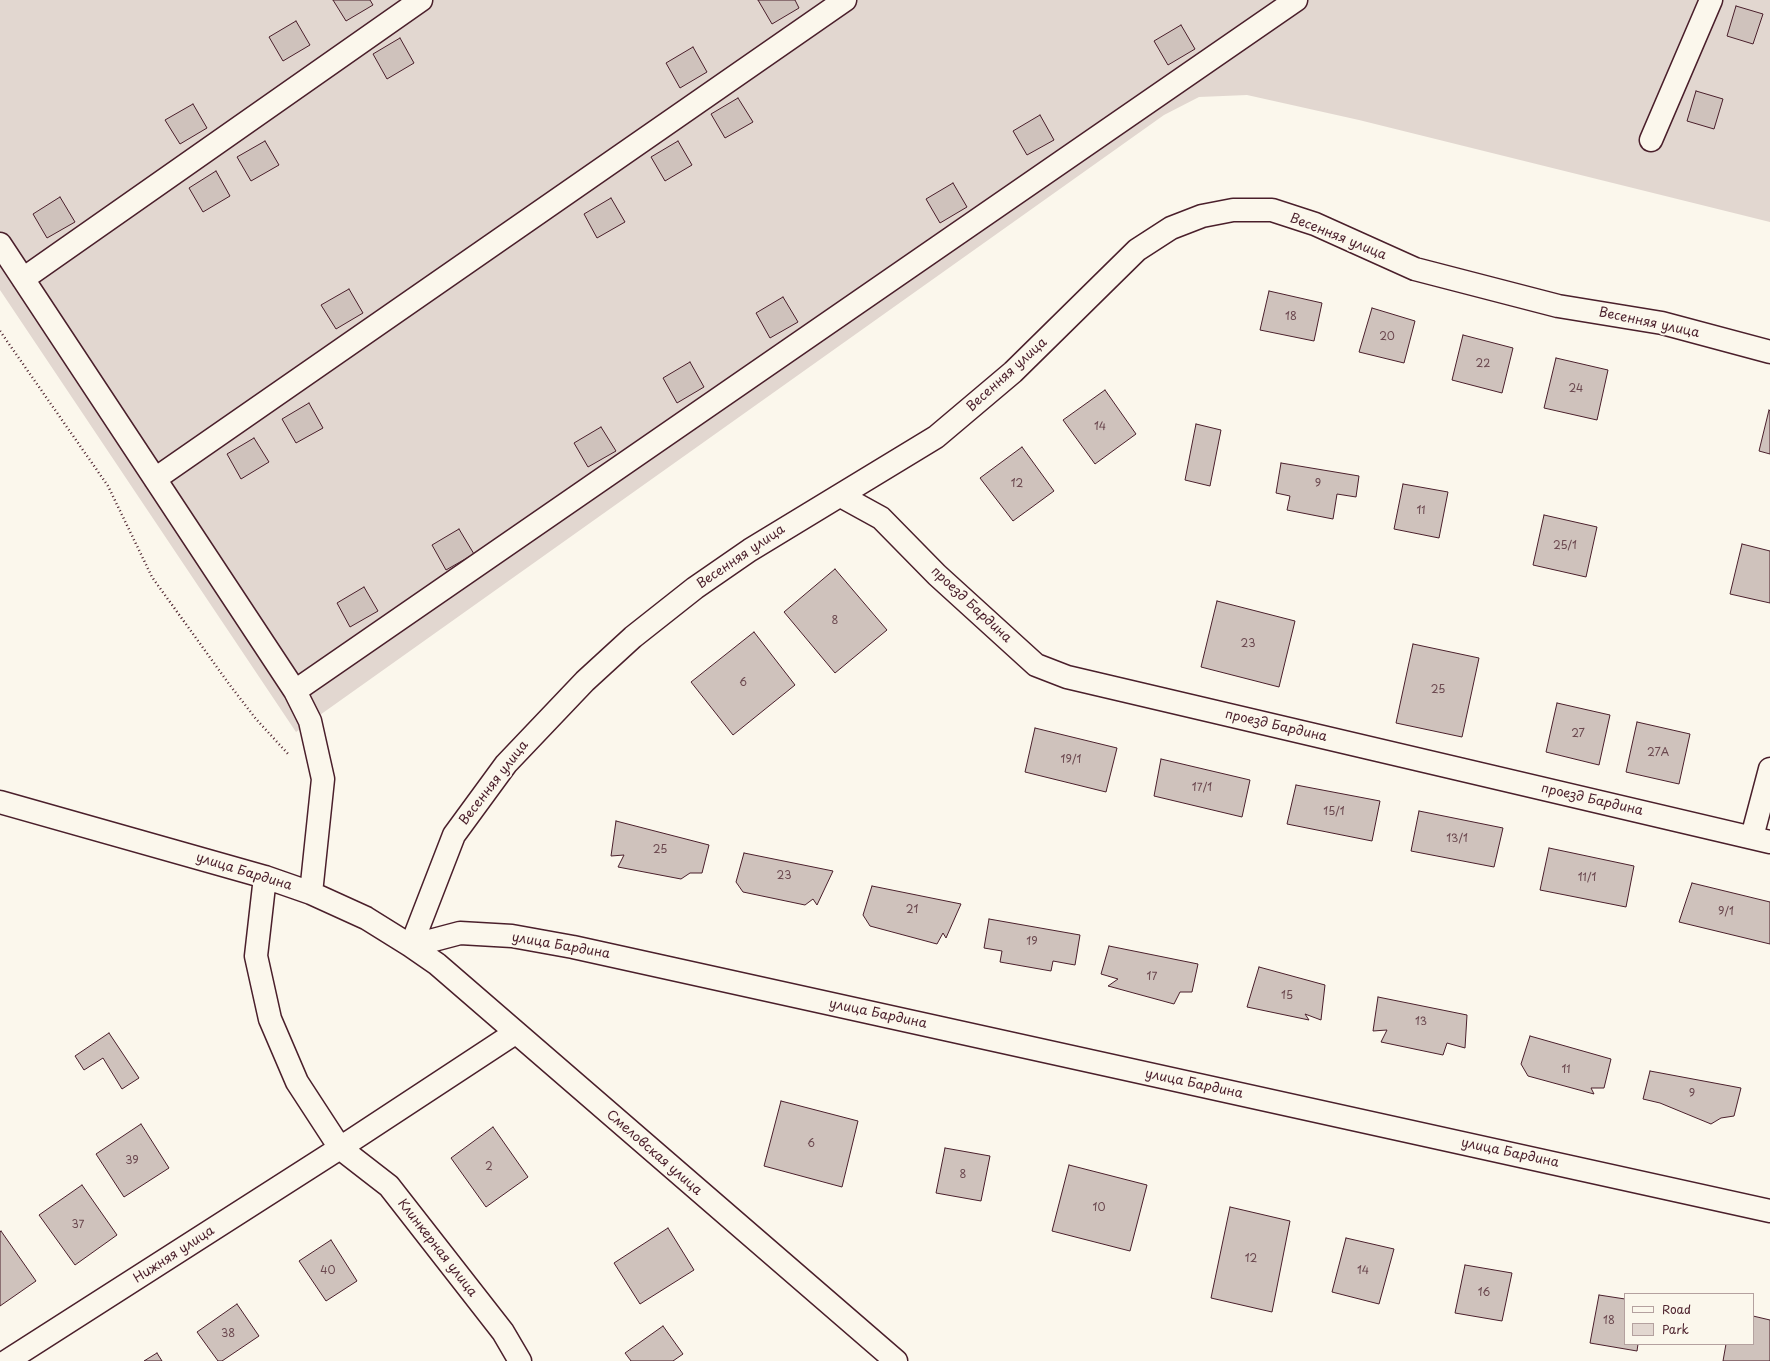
<!DOCTYPE html>
<meta charset="utf-8">
<style>
body{margin:0}
#map{position:relative;width:1770px;height:1361px;overflow:hidden;background:#fbf7ec;font-family:"Playpen Sans",sans-serif}
canvas{display:block}
.legend{position:absolute;left:1624px;top:1293px;width:130px;height:52px;box-sizing:border-box;background:#fbf7ec;border:1px solid #b4a19f;margin:0;padding:5px 7px;list-style:none;font-size:12px;color:#4a1f2b}
.legend li{display:flex;align-items:center;gap:8px;height:20px}
.legend b{width:20px;border:1px solid #b4a19f}
</style>
<div id="map">
<canvas width="1770" height="1361"></canvas>
<ul class="legend">
<li><b style="height:5px;background:#fbf7ec"></b>Road</li>
<li><b style="height:11px;background:#e2d7d0"></b>Park</li>
</ul>
</div>
<script>
const ctx = document.querySelector('canvas').getContext('2d');
ctx.lineJoin = 'round';
function paint(path, color) {
  ctx.fillStyle = color;
  ctx.fill(path, 'evenodd');
}
function toPath(rows) {
  const path = new Path2D();
  for (const r of rows) {
    path.moveTo(r[0], r[1]);
    for (let i = 2; i < r.length; i += 2) path.lineTo(r[i], r[i + 1]);
  }
  return path;
}
function strokePath(path, color, width, dash) {
  ctx.strokeStyle = color;
  ctx.lineWidth = width;
  ctx.lineCap = dash ? 'butt' : 'round';
  ctx.setLineDash(dash || []);
  ctx.stroke(path);
}
function label(font, color, halo, rows, align = 'center') {
  ctx.font = font + ' "Playpen Sans",sans-serif';
  ctx.lineWidth = 4;
  ctx.setLineDash([]);
  ctx.textBaseline = 'middle';
  ctx.strokeStyle = halo;
  ctx.fillStyle = color;
  for (const [text, x, y, turn = 0] of rows) {
    ctx.save();
    ctx.translate(x, y);
    ctx.rotate((+turn || 0) * Math.PI / 180);
    ctx.textAlign = isNaN(turn) ? turn : align;
    if (halo) ctx.strokeText(text, 0, 0);
    ctx.fillText(text, 0, 0);
    ctx.restore();
  }
}
const green = toPath([
 [0,0,1770,0,1770,222,1359,120,1247,95,1199,97,1164,115,296,732,0,290]
]);
const building = toPath([
 [333,0,370,0,373,5,346,21,333,0],
 [758,0,795,0,799,8,772,24,758,0],
 [1736,6,1763,14,1753,44,1727,36,1736,6],
 [296,21,310,45,283,61,269,37,296,21],
 [1181,25,1195,49,1168,65,1154,41,1181,25],
 [400,38,414,63,387,79,373,54,400,38],
 [693,47,707,72,680,88,666,63,693,47],
 [1696,91,1723,99,1714,129,1687,121,1696,91],
 [738,98,753,122,725,138,711,114,738,98],
 [193,104,207,128,180,144,165,120,193,104],
 [1040,115,1054,140,1027,155,1013,131,1040,115],
 [265,141,279,165,251,181,237,157,265,141],
 [678,141,692,165,665,181,651,157,678,141],
 [216,171,230,196,203,212,189,188,216,171],
 [953,183,967,207,940,223,926,199,953,183],
 [60,197,75,222,47,238,33,214,60,197],
 [611,198,625,222,597,238,584,214,611,198],
 [349,289,363,313,336,329,321,305,349,289],
 [1269,291,1322,303,1314,341,1260,330,1269,291],
 [783,297,798,322,770,338,756,313,783,297],
 [1372,308,1415,321,1404,363,1359,352,1372,308],
 [1463,335,1513,348,1502,393,1452,380,1463,335],
 [1556,358,1608,370,1597,420,1544,408,1556,358],
 [690,362,704,387,677,403,663,378,690,362],
 [1105,390,1136,434,1095,464,1063,420,1105,390],
 [309,403,323,428,296,443,282,419,309,403],
 [1769,410,1770,411,1770,454,1759,451,1769,410],
 [1196,424,1221,430,1210,486,1185,480,1196,424],
 [601,427,616,451,588,467,574,443,601,427],
 [254,438,269,462,241,479,227,454,254,438],
 [1022,447,1054,491,1013,521,980,478,1022,447],
 [1281,463,1359,476,1356,497,1337,494,1333,519,1287,510,1290,496,1276,493,1281,463],
 [1403,484,1448,492,1439,538,1394,529,1403,484],
 [1544,515,1597,527,1586,577,1533,565,1544,515],
 [459,529,474,554,446,570,432,545,459,529],
 [1742,544,1770,551,1770,603,1730,594,1742,544],
 [835,569,887,630,835,673,784,612,835,569],
 [364,587,378,611,350,627,337,603,364,587],
 [1217,601,1295,621,1279,687,1201,667,1217,601],
 [754,632,795,685,733,735,691,682,754,632],
 [1413,644,1479,658,1462,737,1396,723,1413,644],
 [1557,703,1610,715,1599,765,1546,752,1557,703],
 [1637,722,1690,734,1679,784,1626,772,1637,722],
 [1035,728,1117,748,1106,792,1025,772,1035,728],
 [1161,759,1250,780,1242,817,1154,796,1161,759],
 [1296,785,1380,801,1372,841,1287,824,1296,785],
 [1419,811,1503,828,1494,867,1411,851,1419,811],
 [616,821,709,845,702,873,690,873,681,879,618,867,624,855,611,856,616,821],
 [1549,848,1634,866,1626,907,1540,890,1549,848],
 [744,853,833,871,817,905,813,899,805,905,743,892,736,882,744,853],
 [1692,883,1770,902,1770,944,1679,922,1692,883],
 [872,886,961,904,946,938,943,933,937,944,870,926,863,915,872,886],
 [989,919,1080,935,1075,965,1053,961,1051,971,1000,962,1002,951,984,948,989,919],
 [1109,946,1198,964,1192,992,1180,992,1174,1004,1108,986,1118,979,1101,974,1109,946],
 [1259,967,1325,985,1321,1020,1305,1014,1309,1020,1247,1007,1259,967],
 [1378,997,1467,1015,1465,1048,1447,1043,1443,1055,1381,1042,1387,1030,1373,1031,1378,997],
 [109,1033,139,1078,122,1089,103,1058,84,1070,75,1056,109,1033],
 [1530,1036,1611,1059,1604,1088,1591,1088,1594,1094,1528,1076,1521,1064,1530,1036],
 [1650,1071,1741,1088,1734,1116,1721,1118,1711,1124,1660,1103,1643,1099,1650,1071],
 [781,1101,858,1121,842,1187,764,1166,781,1101],
 [141,1124,169,1168,124,1197,96,1154,141,1124],
 [493,1127,528,1177,486,1207,451,1158,493,1127],
 [945,1148,990,1156,981,1201,936,1193,945,1148],
 [1069,1165,1147,1185,1130,1251,1052,1231,1069,1165],
 [82,1185,117,1235,75,1265,39,1215,82,1185],
 [1230,1207,1290,1221,1272,1312,1211,1298,1230,1207],
 [668,1228,694,1270,640,1304,614,1263,668,1228],
 [1,1231,36,1281,0,1306,0,1232,1,1231],
 [1346,1238,1394,1249,1379,1304,1332,1292,1346,1238],
 [331,1240,357,1281,326,1301,299,1261,331,1240],
 [1465,1265,1512,1273,1502,1321,1455,1313,1465,1265],
 [1599,1295,1625,1299,1625,1344,1638,1344,1637,1351,1590,1343,1599,1295],
 [237,1304,259,1336,222,1361,218,1361,197,1332,237,1304],
 [1753,1316,1770,1320,1770,1361,1723,1361,1726,1344,1753,1344,1753,1316],
 [663,1326,683,1354,673,1361,631,1361,625,1353,663,1326],
 [157,1353,162,1361,144,1361,157,1353]
]);
const path = toPath([
 [0,331,108,486,152,577,229,684,256,719,289,755]
]);
const minor = toPath([
 [1651,140,1711,0],
 [0,244,295,691,310,721,323,779,311,893],
 [23,279,421,0],
 [155,479,845,0],
 [841,496,881,518,937,575,1036,665,1067,677,1770,842],
 [295,691,1296,0],
 [0,802,265,877,311,893,366,918,411,946,437,964,896,1361],
 [1752,837,1770,769],
 [265,877,256,956,270,1019,297,1082,340,1148,389,1186,503,1332,520,1361],
 [411,946,454,835,506,764,585,681,633,637,695,588,750,550,936,437,1013,372,1137,250,1171,228,1202,216,1233,210,1272,210,1315,224,1415,269,1558,306,1662,323,1770,352],
 [411,946,460,933,512,936,573,947,1770,1211],
 [7,1361,340,1148,515,1033]
]);
const numberNames = [
 ["18",1291,317],
 ["20",1387,337],
 ["22",1483,364],
 ["24",1576,389],
 ["14",1100,427],
 ["12",1017,484],
 ["9",1318,484],
 ["11",1421,511],
 ["25/1",1565,546],
 ["8",835,621],
 ["23",1248,644],
 ["6",743,683],
 ["25",1438,690],
 ["27",1578,734],
 ["27А",1658,753],
 ["19/1",1071,760],
 ["17/1",1202,788],
 ["15/1",1334,812],
 ["13/1",1457,839],
 ["25",660,850],
 ["23",784,876],
 ["11/1",1587,878],
 ["21",912,910],
 ["9/1",1726,912],
 ["19",1032,942],
 ["17",1152,977],
 ["15",1287,996],
 ["13",1421,1022],
 ["11",1566,1070],
 ["9",1692,1094],
 ["6",811,1144],
 ["39",132,1161],
 ["2",489,1167],
 ["8",963,1175],
 ["10",1099,1208],
 ["37",78,1225],
 ["12",1251,1259],
 ["40",328,1271],
 ["14",1363,1271],
 ["16",1484,1293],
 ["18",1609,1321],
 ["38",228,1334]
];
const streetNames = [
 ["Весенняя улица",1338,237,22],
 ["Весенняя улица",1649,323,12],
 ["Весенняя улица",1007,375,-42],
 ["Весенняя улица",741,557,-34],
 ["проезд Бардина",971,605,43],
 ["проезд Бардина",1276,726,13],
 ["Весенняя улица",494,783,-52],
 ["проезд Бардина",1592,800,13],
 ["улица Бардина",244,872,17],
 ["улица Бардина",561,946,10],
 ["улица Бардина",878,1014,12],
 ["улица Бардина",1194,1084,12],
 ["Смеловская улица",654,1153,41],
 ["улица Бардина",1510,1153,12],
 ["Клинкерная улица",437,1248,52],
 ["Нижняя улица",174,1255,-33]
];
paint(green, '#e2d7d0');
paint(building, '#cfc2bc');
strokePath(building, '#4a1f2b', 1);
strokePath(minor, '#4a1f2b', 25);
strokePath(path, '#4a1f2b', 2.5, [1, 3]);
strokePath(minor, '#fbf7ec', 22);
label('11px', '#6b484f', null, numberNames);
label('13px', '#4a1f2b', '#fbf7ec', streetNames);
</script>
